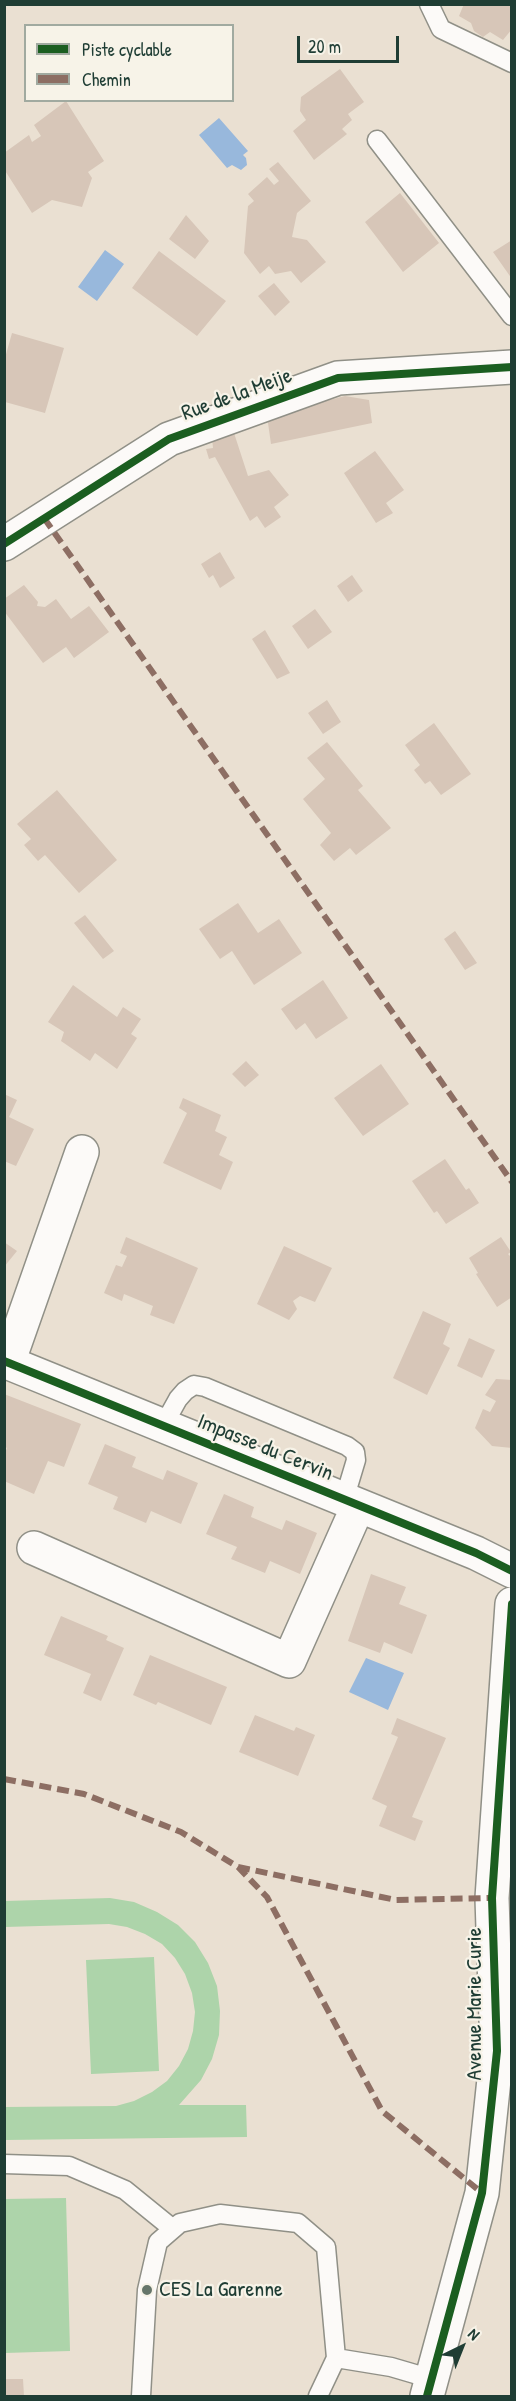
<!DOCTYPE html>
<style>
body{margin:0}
#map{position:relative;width:516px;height:2401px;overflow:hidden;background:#eae0d2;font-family:"Patrick Hand",sans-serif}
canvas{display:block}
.frame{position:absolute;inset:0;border:6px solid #1f3d34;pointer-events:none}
.legend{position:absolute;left:24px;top:24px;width:210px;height:78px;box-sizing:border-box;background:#f7f3e8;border:2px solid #a1aaa0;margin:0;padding:8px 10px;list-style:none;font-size:18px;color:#1f3d34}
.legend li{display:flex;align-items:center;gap:12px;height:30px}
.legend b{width:30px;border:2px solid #a1aaa0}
.north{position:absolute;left:432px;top:2317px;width:60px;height:60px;-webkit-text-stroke:4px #f7f3e8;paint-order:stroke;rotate:43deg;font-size:16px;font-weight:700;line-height:24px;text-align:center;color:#1f3d34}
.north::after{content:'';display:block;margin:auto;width:21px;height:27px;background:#1f3d34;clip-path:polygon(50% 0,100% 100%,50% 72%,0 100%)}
.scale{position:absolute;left:297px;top:36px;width:102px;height:27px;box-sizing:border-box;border:3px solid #1f3d34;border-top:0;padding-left:8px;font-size:18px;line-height:21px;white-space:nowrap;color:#1f3d34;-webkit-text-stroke:4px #f7f3e8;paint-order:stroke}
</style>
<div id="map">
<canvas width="516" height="2401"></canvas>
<div class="frame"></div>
<ul class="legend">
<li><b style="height:8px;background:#1b5e20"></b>Piste cyclable</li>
<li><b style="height:8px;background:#8d6e63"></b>Chemin</li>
</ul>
<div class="north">N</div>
<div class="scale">20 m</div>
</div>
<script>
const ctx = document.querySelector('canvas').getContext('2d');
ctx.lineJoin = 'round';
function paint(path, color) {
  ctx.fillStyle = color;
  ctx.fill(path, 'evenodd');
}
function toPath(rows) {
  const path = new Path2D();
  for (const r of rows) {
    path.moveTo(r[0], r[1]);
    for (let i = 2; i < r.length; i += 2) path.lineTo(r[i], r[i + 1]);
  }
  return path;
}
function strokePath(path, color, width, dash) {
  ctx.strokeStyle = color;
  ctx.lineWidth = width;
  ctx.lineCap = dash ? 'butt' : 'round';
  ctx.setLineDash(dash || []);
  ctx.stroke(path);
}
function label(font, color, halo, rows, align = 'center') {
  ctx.font = font + ' "Patrick Hand",sans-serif';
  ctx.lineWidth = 4.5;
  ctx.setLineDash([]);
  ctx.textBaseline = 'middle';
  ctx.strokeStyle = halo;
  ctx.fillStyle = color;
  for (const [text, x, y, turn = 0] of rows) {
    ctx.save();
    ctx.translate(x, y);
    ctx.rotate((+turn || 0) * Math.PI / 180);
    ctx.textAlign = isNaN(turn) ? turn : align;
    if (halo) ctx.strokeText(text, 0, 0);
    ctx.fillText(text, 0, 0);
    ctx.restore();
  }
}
const green = toPath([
 [110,1898,134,1902,157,1912,178,1925,195,1942,208,1963,217,1986,220,2011,219,2035,212,2059,201,2080,179,2105,246,2105,247,2137,5,2140,5,2107,116,2106,134,2101,152,2092,167,2081,179,2066,188,2049,193,2031,195,2012,192,1993,185,1974,175,1958,162,1944,145,1934,127,1927,109,1924,5,1927,5,1901],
 [154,1957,159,2071,91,2074,86,1960],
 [66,2198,70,2351,5,2353,5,2199]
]);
const water = toPath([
 [219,118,248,151,243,155,246,158,247,165,241,170,232,165,227,168,199,135],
 [105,250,124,264,97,301,78,287],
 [366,1658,404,1673,388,1710,349,1692]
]);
const building = toPath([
 [464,4,512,4,512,29,503,40,490,32,483,37,474,31,471,23,459,16],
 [340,69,364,102,348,114,352,120,342,129,347,134,314,160,293,131,306,120,300,111,301,97],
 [66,101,104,161,88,172,92,178,82,207,52,200,32,213,4,169,4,153,29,135,32,142,41,136,34,125],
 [278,162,311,201,297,213,292,237,307,240,326,262,301,283,291,271,275,274,269,266,260,274,244,253,248,206,254,201,248,194,267,177,274,185,279,181,269,169],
 [400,193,439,243,403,272,365,222],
 [186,215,209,241,195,259,169,239],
 [512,240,512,279,493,252],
 [159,251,226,301,197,336,132,288],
 [274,283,290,302,275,316,258,296],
 [12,333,64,348,45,413,5,402,5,358],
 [345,396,369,400,372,423,271,444,267,416],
 [234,433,248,476,269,470,289,495,274,507,281,517,265,528,257,516,250,521,215,457,209,459,206,449,213,448,212,437],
 [375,451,404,490,386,503,393,513,376,523,344,473],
 [220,552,235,578,220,588,213,575,209,578,201,564],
 [352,575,363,591,348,602,337,586],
 [24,585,38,602,37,606,45,607,56,599,71,619,89,606,109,632,74,658,66,647,43,663,4,611,4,599],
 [315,609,332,632,308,649,292,626],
 [265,630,290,673,277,679,252,639],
 [327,700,341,722,323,734,308,713],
 [434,723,471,774,441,795,430,781,425,784,414,770,420,765,405,745],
 [327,742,363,786,358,790,391,828,356,855,350,848,334,861,320,845,331,833,303,799,325,779,307,758],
 [57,790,117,860,79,893,45,855,38,861,24,845,31,839,17,824],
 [238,903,258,933,279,919,302,953,254,985,232,951,220,959,199,929],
 [85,915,114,951,103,959,74,923],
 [455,931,477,963,465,970,444,939],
 [323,980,348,1018,316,1039,305,1023,296,1030,281,1009],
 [73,985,117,1017,123,1007,141,1019,131,1034,137,1038,117,1069,95,1053,90,1061,61,1041,64,1032,48,1022],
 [246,1061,259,1075,245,1087,232,1074],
 [381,1064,409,1104,363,1136,334,1098],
 [4,1094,17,1100,9,1117,34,1129,16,1166,4,1161],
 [183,1098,221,1115,215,1131,227,1137,219,1155,233,1162,221,1190,163,1163,187,1113,179,1108],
 [445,1159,466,1190,469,1188,479,1203,446,1224,437,1211,434,1213,412,1181],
 [126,1237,198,1268,174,1324,150,1315,153,1306,124,1294,122,1301,104,1293,116,1265,122,1267,127,1256,120,1253],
 [501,1237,511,1252,508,1254,512,1258,512,1297,497,1307,476,1274,478,1273,469,1258],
 [4,1242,17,1251,4,1267],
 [284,1246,332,1268,315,1302,300,1296,293,1301,297,1309,289,1320,257,1304],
 [423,1311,451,1324,443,1344,450,1348,427,1395,393,1378],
 [469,1338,495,1350,482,1378,457,1366],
 [496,1379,512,1380,512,1448,492,1446,475,1428,483,1409,490,1412,496,1401,485,1395],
 [4,1394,81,1424,64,1467,48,1461,34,1494,4,1481,4,1455,7,1448,4,1446],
 [105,1444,136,1457,132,1467,163,1480,167,1470,198,1483,181,1524,151,1511,146,1523,113,1509,118,1497,88,1484],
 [224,1494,254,1507,251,1517,282,1530,286,1520,317,1533,300,1574,270,1561,265,1573,231,1559,237,1547,206,1534],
 [371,1574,406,1587,399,1604,427,1615,412,1654,384,1642,380,1653,348,1641],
 [61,1616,108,1636,106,1640,124,1648,101,1701,83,1693,91,1674,44,1655],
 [150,1655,227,1687,211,1725,158,1702,156,1705,133,1695],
 [255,1715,294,1731,296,1727,315,1735,298,1776,239,1752],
 [397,1718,446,1738,412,1817,423,1821,415,1841,379,1826,387,1806,372,1799,398,1737,391,1734],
 [4,2379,23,2379,24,2396,4,2396]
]);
const lane = toPath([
 [429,4,441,29,512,63],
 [377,140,512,316],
 [163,1426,178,1399,185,1391,194,1385,205,1387,347,1446,355,1452,356,1460,344,1500],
 [4,2164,69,2166,125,2190,173,2229],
 [336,2358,391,2367,432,2379],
 [141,2396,147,2290,158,2242,180,2223,220,2214,298,2223,326,2247,336,2358,318,2396]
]);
const street = toPath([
 [4,544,169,439,338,378,512,367],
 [4,1361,476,1553,512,1571],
 [8,1363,82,1152],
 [34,1548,289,1661,358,1506],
 [427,2396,482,2193,497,2051,492,1898,512,1604]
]);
const quiet = toPath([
 [44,518,512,1182],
 [4,1779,84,1794,181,1832,238,1867,267,1897,382,2111,482,2193],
 [238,1867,396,1900,492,1898]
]);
const cycleway = toPath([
 [4,544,169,439,338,378,512,367],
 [4,1361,476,1553,512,1571],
 [427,2396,482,2193,497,2051,492,1898,512,1604]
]);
const markers = [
 [147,2290,6,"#66766b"]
];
const streetNames = [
 ["Rue de la Meije",237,395,-20],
 ["Impasse du Cervin",265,1448,22],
 ["Avenue Marie Curie",475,2004,-90]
];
const poiNames = [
 ["CES La Garenne",159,2290]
];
paint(green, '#add4aa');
paint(water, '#98b8dc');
paint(building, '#d7c6b8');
strokePath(lane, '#909087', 21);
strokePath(street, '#909087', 36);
strokePath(lane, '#fcfaf8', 18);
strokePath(street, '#fcfaf8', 33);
strokePath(quiet, '#8d6e63', 6, [12, 6]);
strokePath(cycleway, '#1b5e20', 8);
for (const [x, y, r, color] of markers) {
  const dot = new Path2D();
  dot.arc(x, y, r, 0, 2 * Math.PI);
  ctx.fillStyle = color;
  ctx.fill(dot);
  strokePath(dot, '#f7f3e8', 2);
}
label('22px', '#1f3d34', '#f7f3e8', streetNames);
label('22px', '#1f3d34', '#f7f3e8', poiNames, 'left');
</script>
